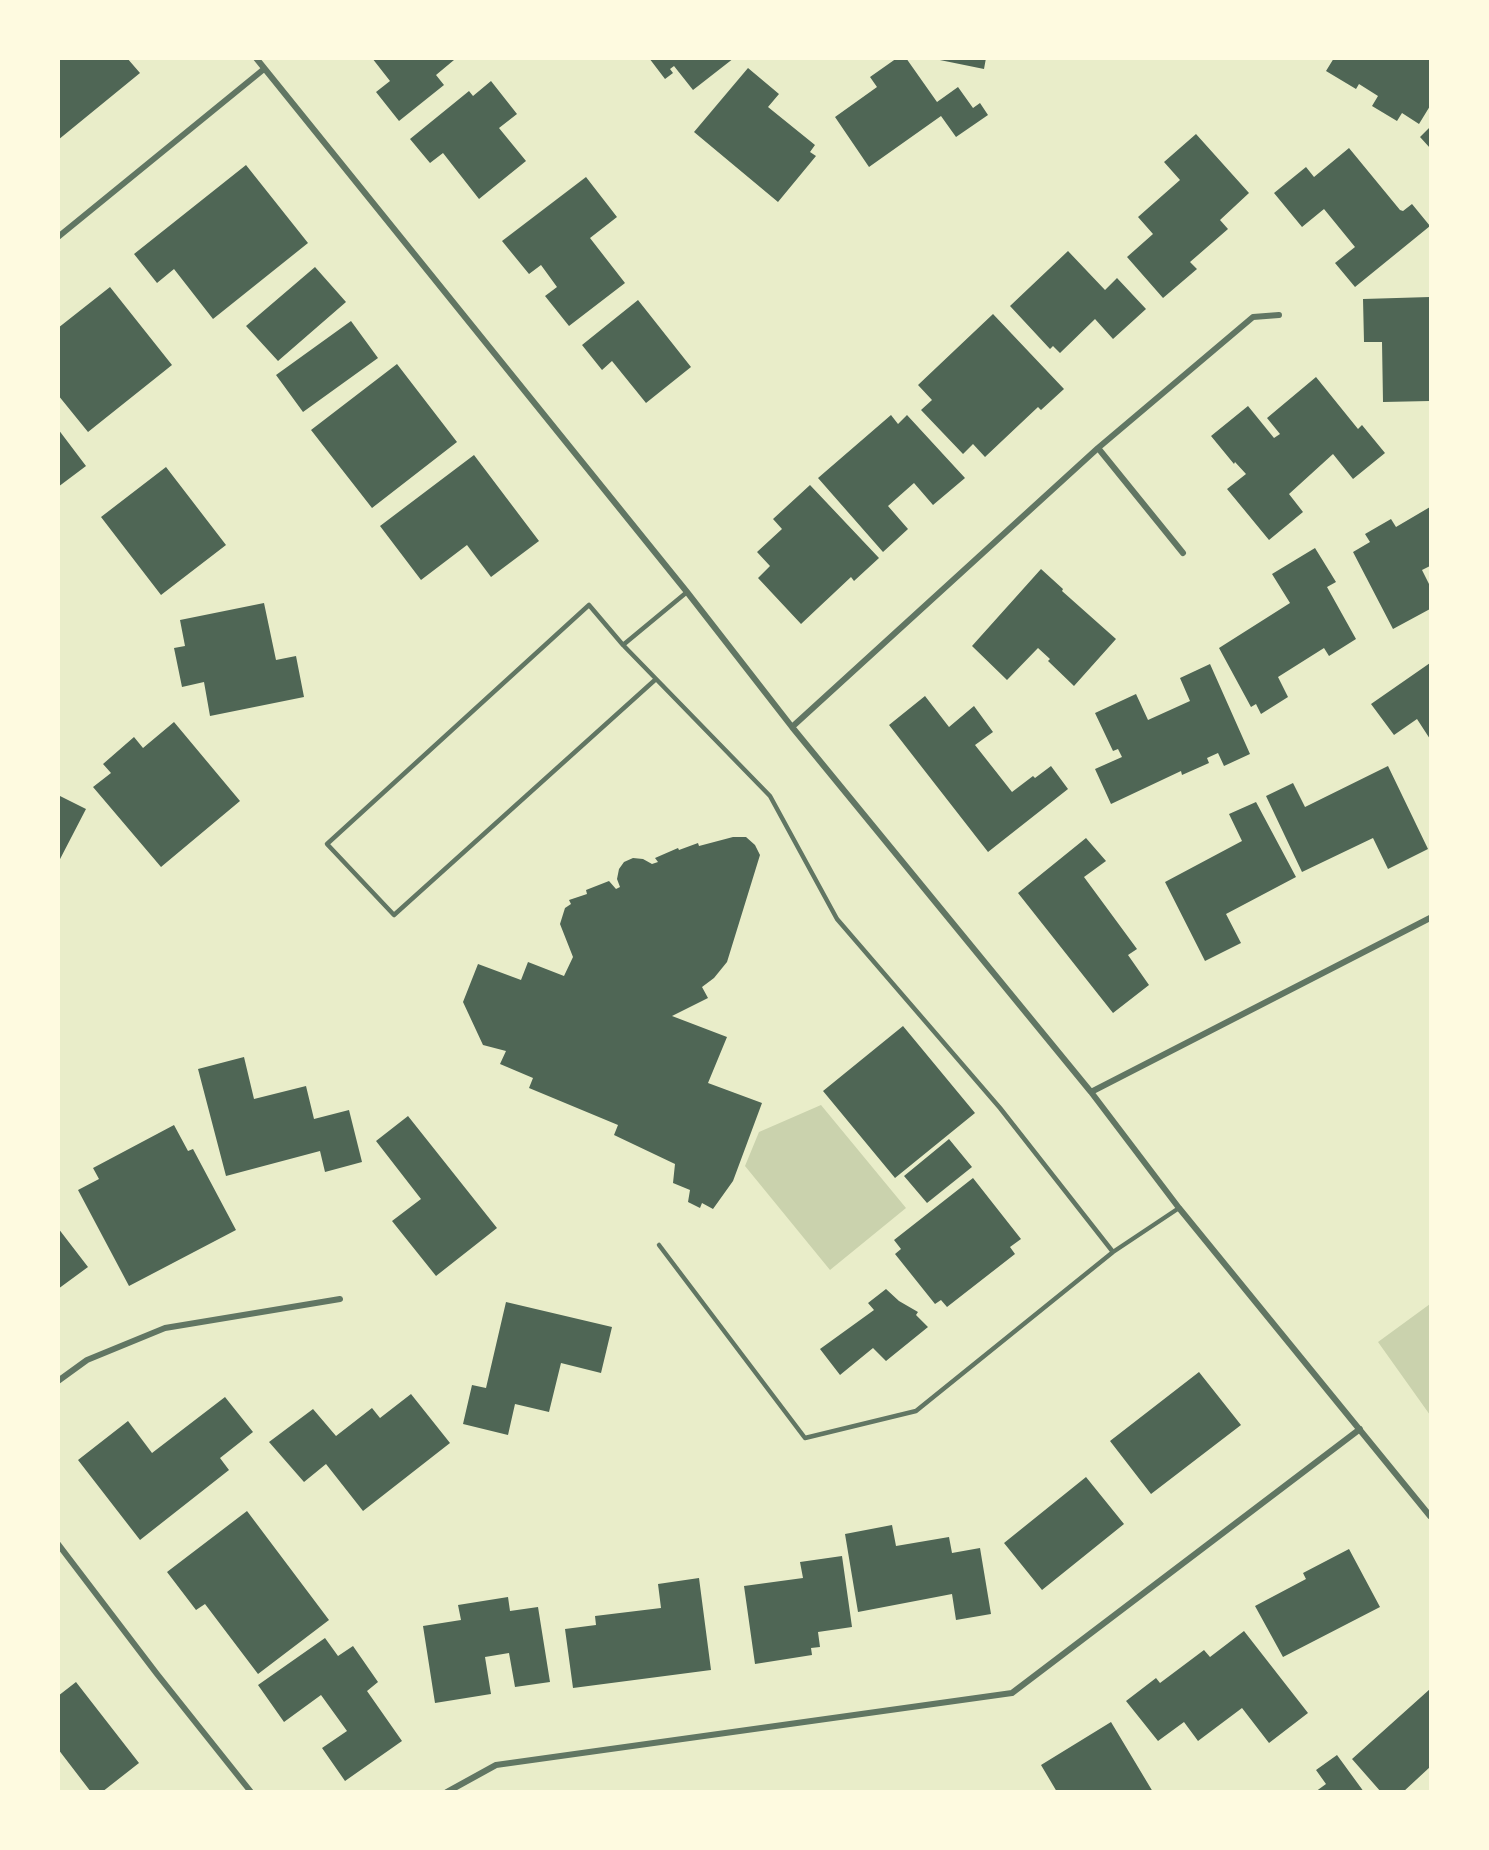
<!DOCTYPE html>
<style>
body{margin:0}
#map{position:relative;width:1489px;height:1850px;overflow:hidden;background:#e9edc9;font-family:"PT Sans",sans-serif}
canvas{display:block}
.frame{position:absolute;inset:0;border:60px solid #fefae0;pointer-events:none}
</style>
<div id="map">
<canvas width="1489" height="1850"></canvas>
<div class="frame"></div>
</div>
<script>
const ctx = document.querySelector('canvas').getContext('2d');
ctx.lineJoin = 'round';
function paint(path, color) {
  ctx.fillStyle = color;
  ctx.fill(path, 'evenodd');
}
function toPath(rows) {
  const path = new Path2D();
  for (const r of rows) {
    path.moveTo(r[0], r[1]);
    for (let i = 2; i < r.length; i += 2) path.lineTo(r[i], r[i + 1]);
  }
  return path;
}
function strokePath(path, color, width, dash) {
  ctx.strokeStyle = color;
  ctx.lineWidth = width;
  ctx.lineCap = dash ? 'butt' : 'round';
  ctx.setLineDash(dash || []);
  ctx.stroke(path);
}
const green = toPath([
 [821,1105,906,1208,830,1270,745,1166,759,1132],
 [1430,1304,1430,1415,1378,1342]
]);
const building = toPath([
 [58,58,127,58,140,73,58,140],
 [372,58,453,58,454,60,436,75,444,85,399,121,376,92,390,81],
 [649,58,734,58,693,90,674,66,670,69,673,73,665,79],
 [897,58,906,58,937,102,958,87,973,108,980,103,988,115,956,137,941,116,869,167,835,117,877,87,870,77],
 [930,58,986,58,984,69],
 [1334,58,1430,58,1430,106,1419,124,1402,113,1397,121,1372,106,1378,96,1359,84,1356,89,1326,71],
 [748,68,779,94,768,107,815,145,810,152,816,156,778,202,694,132],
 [491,81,517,114,499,128,526,161,479,199,443,153,430,163,410,139,469,91,473,96],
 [1430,127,1430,148,1420,137],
 [1196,134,1249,193,1220,220,1228,229,1190,262,1197,269,1163,298,1127,257,1153,234,1138,217,1180,180,1164,162],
 [1349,148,1400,210,1403,211,1412,204,1430,226,1355,287,1335,263,1355,247,1324,209,1302,227,1274,193,1306,167,1314,177],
 [246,165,308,243,213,319,174,269,157,283,134,254],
 [586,177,617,217,590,238,625,283,569,326,545,296,557,287,541,265,529,274,502,241],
 [1068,251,1105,290,1117,278,1146,309,1113,339,1095,319,1060,353,1053,346,1050,349,1010,306],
 [315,267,346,302,278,361,246,326],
 [110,287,172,365,88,432,58,395,58,328],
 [1430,297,1430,401,1383,402,1382,342,1364,342,1363,299],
 [638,300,691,367,646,403,612,361,602,370,582,345],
 [993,314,1064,389,1041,410,1038,407,985,457,973,444,963,454,921,410,932,400,918,385],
 [351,321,378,358,303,412,276,375],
 [397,364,457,442,372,508,311,430],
 [1316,377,1358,429,1362,425,1385,453,1353,479,1333,454,1289,494,1303,512,1269,540,1227,489,1246,474,1235,462,1234,464,1211,436,1248,406,1274,438,1280,434,1267,418],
 [891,415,898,424,907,415,965,478,933,505,914,483,888,506,908,529,883,552,818,478],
 [58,429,86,466,58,487],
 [474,455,539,541,491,577,467,545,421,580,380,526],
 [166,467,226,545,161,595,101,517],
 [810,485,879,558,854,581,851,577,801,624,758,578,770,566,757,552,782,529,773,519],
 [1430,507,1430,566,1422,570,1430,586,1430,609,1393,629,1353,552,1370,542,1365,534,1391,519,1396,527],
 [1315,548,1336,582,1327,587,1356,639,1329,656,1324,648,1278,677,1288,697,1261,714,1256,704,1251,707,1219,648,1290,603,1272,574],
 [1041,569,1063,589,1062,591,1116,639,1074,686,1048,661,1050,659,1038,648,1007,680,972,646],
 [264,603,276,660,296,656,304,697,210,716,204,682,182,687,174,648,185,646,180,620],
 [1430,663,1430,739,1417,719,1394,735,1371,704],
 [1210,664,1250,754,1224,766,1218,753,1207,758,1209,763,1182,775,1181,771,1111,804,1095,769,1122,757,1118,749,1113,751,1095,713,1136,694,1148,720,1190,701,1180,678],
 [925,696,949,727,974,706,993,732,975,745,1012,792,1033,776,1035,778,1051,766,1068,789,988,852,889,725],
 [174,722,240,801,161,867,93,787,111,773,103,764,134,737,143,748],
 [1388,766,1428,849,1388,869,1373,838,1302,872,1266,796,1293,783,1305,807],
 [58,795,86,809,58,863],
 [1256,802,1296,877,1226,914,1241,943,1205,961,1165,882,1242,841,1229,814],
 [733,837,746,837,755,845,760,855,727,962,714,978,702,987,708,998,672,1016,727,1037,708,1083,762,1103,733,1181,713,1209,702,1203,700,1208,688,1202,690,1190,673,1183,675,1164,614,1135,618,1125,529,1088,533,1078,500,1064,506,1051,483,1045,463,1002,478,964,521,980,528,962,564,976,573,957,560,924,565,908,571,904,569,900,587,894,586,890,609,881,616,889,620,887,617,879,619,869,624,862,633,858,643,859,652,864,658,862,655,858,678,848,679,850,698,843,699,846],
 [1086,838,1106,861,1084,877,1137,949,1128,955,1149,985,1113,1013,1018,893],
 [903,1026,975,1113,895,1178,823,1091],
 [244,1057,254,1099,306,1086,314,1119,349,1110,362,1162,325,1172,320,1151,226,1176,198,1069],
 [408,1116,497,1228,436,1276,392,1221,421,1199,376,1141],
 [174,1125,188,1151,193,1149,236,1230,129,1286,78,1190,99,1179,93,1168],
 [949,1139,972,1167,927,1203,904,1176],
 [973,1178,1021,1239,1010,1247,1015,1254,947,1307,941,1300,935,1304,895,1254,901,1249,894,1240],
 [58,1228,88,1267,58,1289],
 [886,1289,899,1301,918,1312,916,1315,928,1327,886,1361,873,1348,840,1375,820,1349,874,1310,868,1303],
 [506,1302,612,1327,601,1373,561,1363,549,1412,515,1404,508,1435,463,1424,472,1385,486,1388],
 [1199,1372,1241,1425,1151,1494,1110,1441],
 [411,1394,450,1443,363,1511,326,1464,304,1482,269,1442,313,1409,336,1436,372,1408,380,1418],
 [225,1397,253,1432,220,1458,229,1470,140,1540,78,1460,128,1421,152,1453],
 [1086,1477,1124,1524,1042,1590,1004,1543],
 [247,1511,329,1620,258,1674,205,1604,196,1610,167,1572],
 [892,1525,896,1546,949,1537,952,1553,980,1548,991,1614,956,1620,952,1594,858,1612,845,1534],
 [1349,1549,1380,1607,1283,1657,1255,1606,1306,1579,1303,1573],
 [842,1556,852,1627,818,1632,820,1647,811,1648,812,1655,755,1664,744,1586,803,1578,800,1562],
 [699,1578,711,1670,573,1688,565,1629,596,1625,595,1616,661,1608,658,1584],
 [508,1597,510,1611,538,1607,550,1682,515,1687,509,1653,485,1657,491,1694,435,1703,423,1626,461,1620,458,1605],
 [1244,1631,1308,1713,1269,1743,1242,1708,1198,1741,1184,1722,1158,1741,1126,1701,1156,1678,1160,1683,1204,1650,1210,1657],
 [325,1638,338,1656,353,1646,378,1682,367,1691,402,1741,345,1781,322,1748,347,1731,321,1695,284,1722,258,1685],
 [76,1682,139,1763,102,1792,91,1792,58,1749,58,1696],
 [1430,1689,1430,1767,1403,1792,1381,1792,1352,1759],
 [1111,1722,1153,1792,1057,1792,1041,1765],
 [1337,1755,1364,1792,1315,1792,1326,1784,1316,1770]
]);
const service = toPath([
 [623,645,687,592],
 [656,679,394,915,327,844,589,605,623,645,770,796,837,919,1000,1108,1113,1252],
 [659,1245,805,1438,916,1411,1113,1252,1179,1208]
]);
const minor = toPath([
 [256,58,687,592,792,727,1091,1092,1179,1208,1430,1516],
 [58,237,264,69],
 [1098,448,1183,553],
 [792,727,1098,448,1253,317,1279,315],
 [1091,1092,1430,918],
 [58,1381,87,1360,165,1328,340,1299],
 [58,1544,157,1674,251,1792],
 [447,1792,496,1765,1012,1693,1360,1429]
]);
paint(green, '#cad2ad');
paint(building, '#4f6655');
strokePath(service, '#617663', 4.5);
strokePath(minor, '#617663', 6);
</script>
